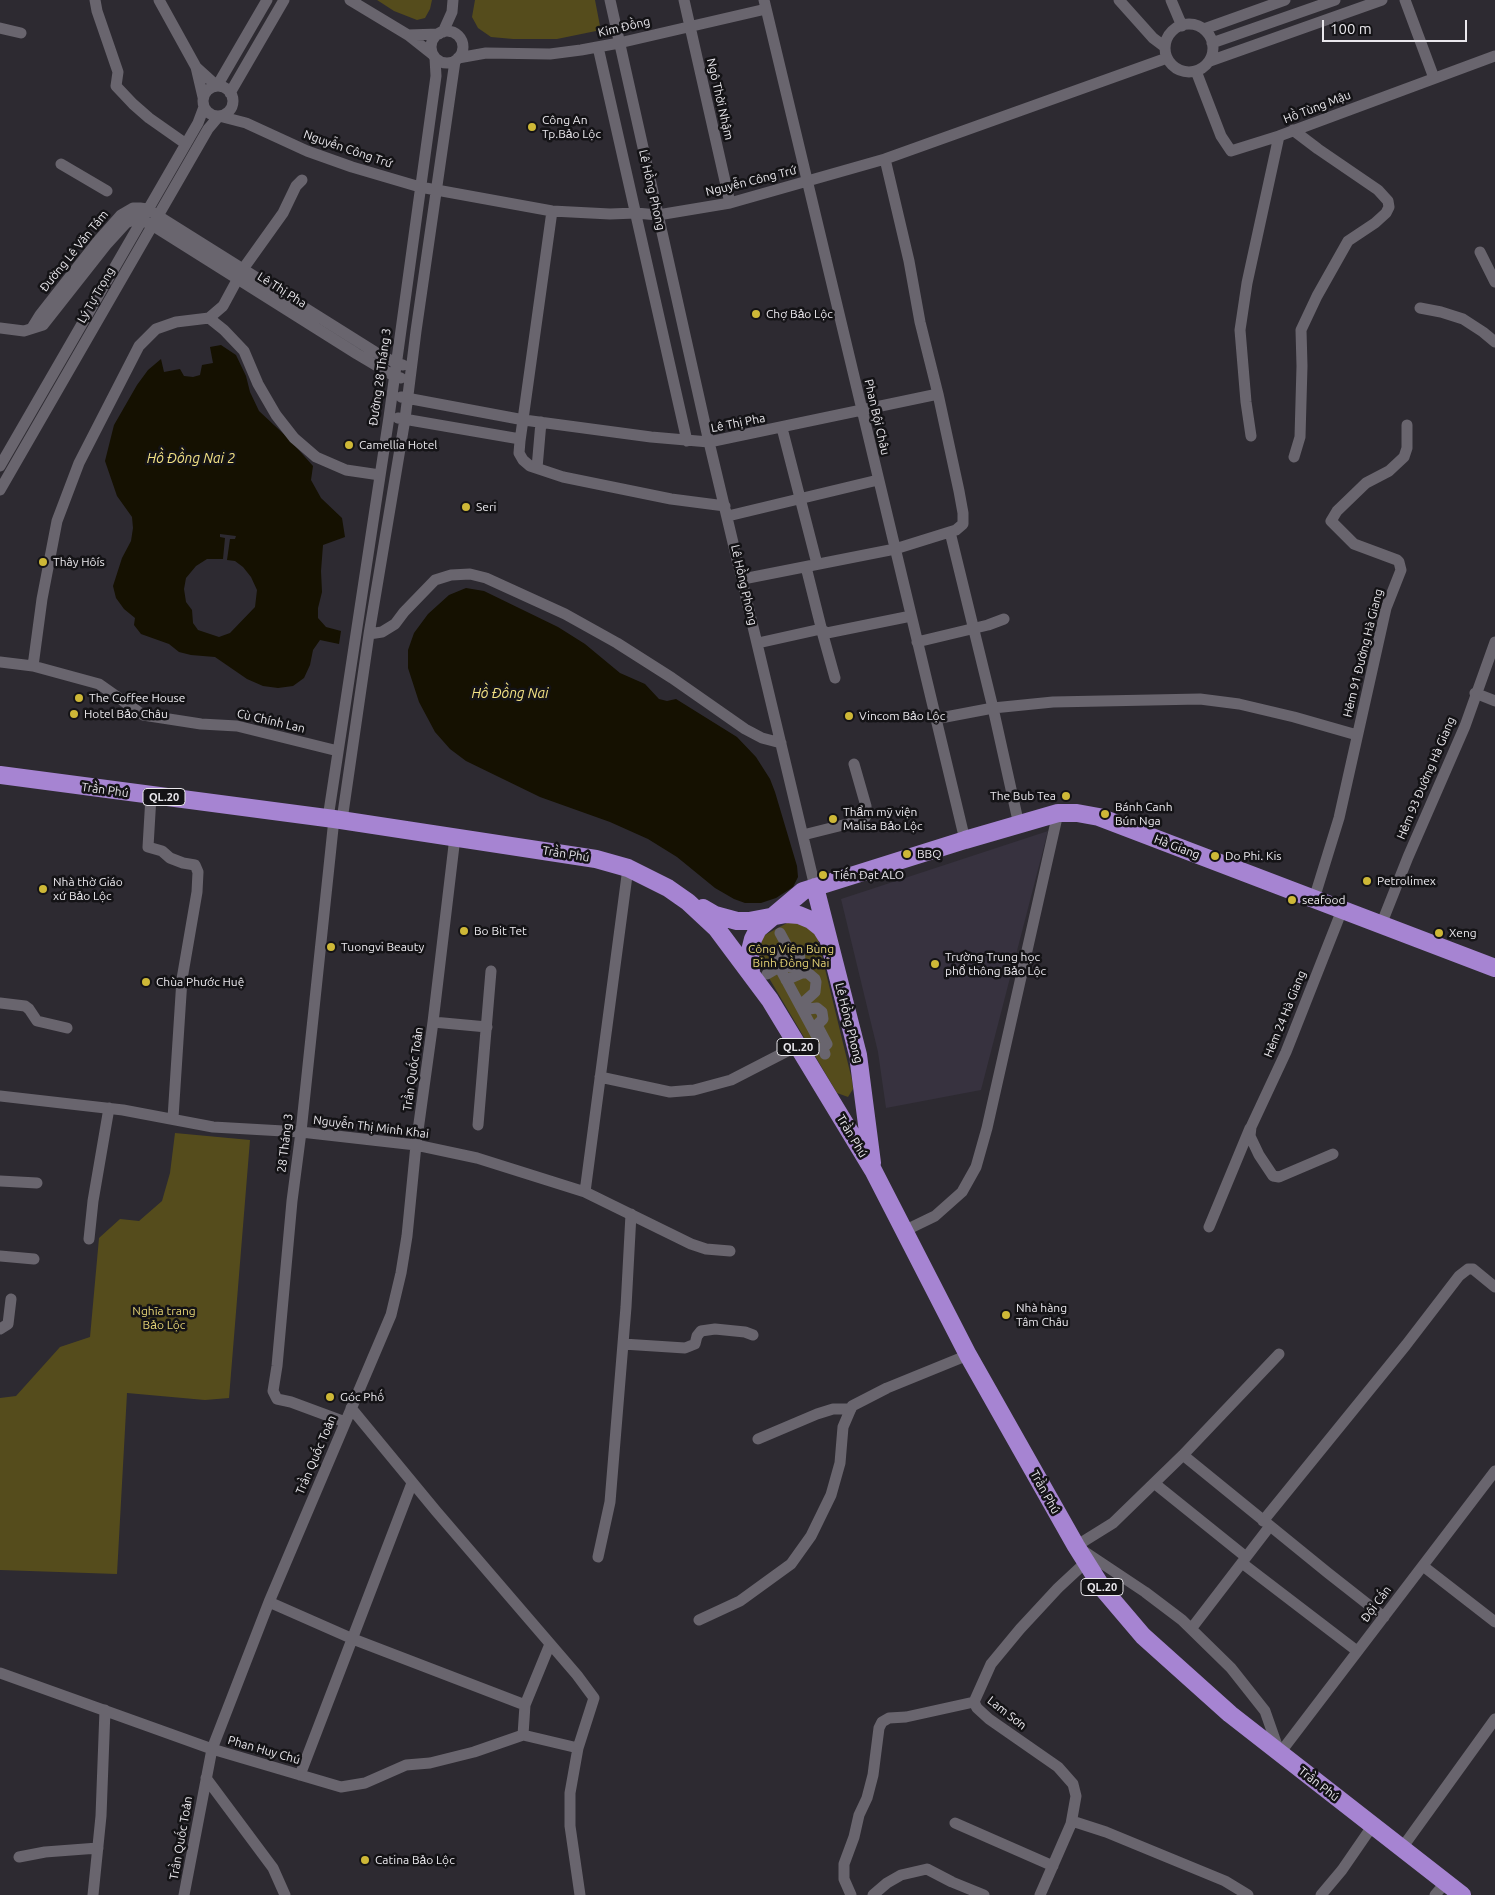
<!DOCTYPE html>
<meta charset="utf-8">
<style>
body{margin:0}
#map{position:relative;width:1495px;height:1895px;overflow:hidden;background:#2d2a31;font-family:Ubuntu,sans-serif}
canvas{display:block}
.scale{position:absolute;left:1322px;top:20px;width:145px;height:22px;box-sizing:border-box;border:2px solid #eae8ed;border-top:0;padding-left:6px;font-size:15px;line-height:18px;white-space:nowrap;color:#eae8ed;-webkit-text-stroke:4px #141316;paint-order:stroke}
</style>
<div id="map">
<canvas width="1495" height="1895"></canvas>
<div class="scale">100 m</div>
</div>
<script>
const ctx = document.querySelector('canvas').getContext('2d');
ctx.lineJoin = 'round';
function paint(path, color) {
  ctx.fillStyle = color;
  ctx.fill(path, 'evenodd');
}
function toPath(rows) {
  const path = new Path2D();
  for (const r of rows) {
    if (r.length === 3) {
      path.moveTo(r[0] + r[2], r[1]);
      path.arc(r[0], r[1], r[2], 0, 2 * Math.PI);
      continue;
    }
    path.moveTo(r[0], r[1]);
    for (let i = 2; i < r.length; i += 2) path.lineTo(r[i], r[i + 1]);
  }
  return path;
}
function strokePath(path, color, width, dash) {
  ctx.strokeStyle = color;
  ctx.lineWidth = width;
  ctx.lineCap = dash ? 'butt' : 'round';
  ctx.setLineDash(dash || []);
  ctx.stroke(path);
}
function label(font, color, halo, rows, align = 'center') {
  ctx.font = font + ' Ubuntu,sans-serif';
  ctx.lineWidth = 5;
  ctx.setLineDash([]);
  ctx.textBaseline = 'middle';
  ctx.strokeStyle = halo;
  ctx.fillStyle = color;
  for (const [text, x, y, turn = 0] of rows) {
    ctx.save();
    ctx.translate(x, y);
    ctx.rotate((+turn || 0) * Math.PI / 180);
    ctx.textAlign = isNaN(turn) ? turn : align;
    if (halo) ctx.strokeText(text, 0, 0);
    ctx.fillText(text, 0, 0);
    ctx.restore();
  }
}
const built = toPath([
 [1048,831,981,1090,886,1108,878,1052,841,899]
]);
const green = toPath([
 [377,0,432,0,430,9,425,18,417,20,394,11],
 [475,0,595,0,600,26,596,31,557,39,513,39,491,37,478,28,472,17],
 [787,923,797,923,804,925,817,936,852,1080,853,1089,848,1097,837,1093,766,973,758,955,763,936],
 [175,1133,250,1140,229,1398,205,1400,127,1393,117,1574,0,1570,0,1398,16,1396,60,1347,90,1337,99,1238,120,1219,139,1221,162,1201,170,1173]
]);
const water = toPath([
 [221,345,236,355,246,376,250,392,259,411,289,439,313,466,311,480,321,498,342,518,345,537,323,545,321,571,322,592,318,608,318,618,326,627,341,631,339,644,320,640,313,650,310,665,304,678,293,686,278,688,263,686,247,679,215,657,191,655,179,652,169,644,141,634,134,625,135,618,124,609,116,598,113,586,122,558,131,541,133,528,132,517,117,496,105,461,114,425,137,385,148,370,161,359,164,372,180,369,184,376,193,377,200,375,202,365,213,363,210,347],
 [220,534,236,536,235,539,230,539,227,560,235,561,243,567,251,577,257,590,255,607,230,633,219,637,198,630,193,623,192,610,186,602,184,589,186,578,196,566,207,559,223,559,225,538,220,537],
 [466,588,484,591,558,627,585,644,620,673,645,684,659,699,667,701,676,699,737,737,756,757,770,779,775,792,797,866,798,877,793,887,776,898,761,903,745,903,734,899,715,888,677,857,648,839,610,822,540,797,466,761,450,749,435,732,419,702,408,668,408,650,414,633,428,614,449,595]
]);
const minor = toPath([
 [95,0,97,11,118,72,116,86,133,104,149,118,186,144],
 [159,0,196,67,203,97],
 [350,0,408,35,432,54],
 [610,0,709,442,815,887],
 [684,0,730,203],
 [764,0,965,840],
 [1119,0,1153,38,1165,47],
 [1171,0,1182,26],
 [1405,0,1434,78],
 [1189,48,24],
 [0,28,21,33],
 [1204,29,1285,0],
 [447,47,16],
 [443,32,452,12,453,0],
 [408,35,439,34],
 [1212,43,1335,0],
 [598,47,687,441],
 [458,58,486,53,550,54,581,50,619,43,766,9],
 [1210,61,1382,0],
 [196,67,217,86,267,0],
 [1196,71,1221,136,1231,151,1279,136,1495,56],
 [218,101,15],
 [230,93,284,0],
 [1293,130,1318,149,1378,190,1388,201,1389,207,1386,213,1375,223,1348,241,1317,296,1301,330,1302,366,1300,437,1294,457],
 [61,164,107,191],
 [552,211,520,441,519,453,523,460,530,466,563,477,671,499,725,506],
 [1480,252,1495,282],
 [1420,308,1441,312,1463,319,1483,332,1495,342],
 [209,318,224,330,244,351,258,384,276,415,294,438,316,457,346,470,380,475],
 [0,328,24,331,43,325,106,245,126,223,137,218,152,225,357,354,394,376,401,378],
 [32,328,40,315,98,241,121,215,133,208,140,208,147,209,375,352,396,363,403,365],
 [401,397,524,420,651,437,709,442,938,394],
 [398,418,520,439],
 [782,428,817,564],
 [1251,436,1246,402,1240,330,1247,283,1279,136],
 [0,466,198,123,204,107],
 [537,468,541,422],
 [0,490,208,129,219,116,246,123,307,151,352,167,420,187,552,211,610,214,636,213,658,215,730,203,885,159,1167,58],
 [728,516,878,480],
 [950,532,993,708,1019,825],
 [806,567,823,635,835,678],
 [743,579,895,549,956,530,963,524,963,513,959,491,938,394,920,322,909,261,885,159],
 [369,634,382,632,395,624,404,612,435,580,451,575,470,574,486,578,565,614,617,643,672,678,745,729,762,738,781,743],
 [917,642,988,625,1004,619],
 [758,643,821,629,827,633,911,616],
 [0,662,33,666,99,684,143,715,201,724,237,726,338,751],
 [33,666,42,599,57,521,79,463,139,346,156,329,176,322,209,318,223,306,243,269,283,213,296,186,302,180],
 [1475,693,1495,701],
 [935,719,993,708,1053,702,1200,699,1239,704,1294,717,1357,735],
 [151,796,148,847,162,851,170,858,183,863,195,865,198,872,197,892,182,979,173,1118],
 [328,818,389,417,436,76,435,58],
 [334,819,301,1132,292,1201,277,1366,273,1391,277,1399,291,1402,345,1422],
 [342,820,369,634,405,419,416,331,455,61],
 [803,835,863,820,866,816,866,806,854,764],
 [1314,899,1339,818,1386,608,1401,570,1399,562,1397,560,1354,544,1331,521,1337,511,1366,483,1389,471,1404,457,1407,448,1407,425],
 [1381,925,1408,857,1465,726,1495,642],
 [780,933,787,946,777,955,777,963,816,1035],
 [792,959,8],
 [767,974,779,967],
 [786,980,802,973,808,973,815,979,816,982,815,992,805,1001,803,1006,808,1009,817,1008,822,1012,823,1019,817,1025,827,1044,823,1048,825,1054],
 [0,1003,25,1006,29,1009,37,1021,67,1028],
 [433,1022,487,1027],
 [600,1077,670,1092,694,1090,731,1080,797,1046],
 [0,1096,123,1110,213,1127,301,1132,416,1145,477,1158,585,1192,691,1244,706,1249,730,1251],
 [478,1125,491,971],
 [1333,1154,1279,1177,1273,1176,1259,1155,1250,1136,1251,1127,1286,1052,1342,910],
 [0,1181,37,1183],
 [585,1192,628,868],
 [1209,1227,1250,1128],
 [904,1231,935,1216,962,1192,976,1167,987,1128,1058,813],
 [89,1239,93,1201,109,1108],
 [0,1256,34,1259],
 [0,1329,8,1324,11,1299],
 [623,1344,685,1348,695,1344,697,1336,701,1331,715,1329,745,1332,753,1335],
 [1279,1354,1183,1455,1113,1523,1076,1546,1145,1592,1182,1620,1231,1668,1265,1711,1279,1751],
 [351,1408,436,1511,577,1675,594,1698,578,1748,570,1793,570,1826,580,1895],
 [758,1439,817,1414,833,1409,851,1409],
 [1183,1455,1328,1573,1384,1617],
 [1154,1483,1246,1557],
 [1263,1521,1406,1345,1459,1276,1468,1269,1473,1269,1495,1287],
 [598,1557,610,1502,626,1307,631,1214],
 [1242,1563,1357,1651],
 [1423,1566,1495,1622],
 [269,1602,353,1639,525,1705],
 [699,1620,740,1601,791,1564,811,1536,831,1495,840,1463,843,1427,852,1406,887,1388,968,1355],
 [1191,1629,1270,1526],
 [550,1644,525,1705,523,1735,578,1748],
 [0,1673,212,1749,341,1787,365,1783,406,1765,430,1763,474,1752,523,1735],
 [1280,1753,1495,1471],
 [300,1775,412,1483],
 [206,1778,273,1868,285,1895],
 [1072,1821,1106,1832,1225,1881,1248,1895],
 [955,1823,1053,1866],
 [1402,1848,1495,1719],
 [19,1857,45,1852,98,1848],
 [93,1895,101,1816,105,1710],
 [184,1895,212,1749,269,1602,391,1315,401,1273,407,1236,416,1145,433,1022,455,837],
 [851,1895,844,1879,844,1864,854,1837,859,1815,867,1798,873,1775,879,1728,882,1722,889,1718,906,1717,974,1702],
 [873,1895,887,1883,901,1875,927,1869,952,1882,984,1895],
 [1040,1895,1071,1824,1076,1796,1073,1784,1058,1767,989,1719,977,1708,974,1702,991,1664,1020,1629,1058,1588,1086,1562],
 [1321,1895,1342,1870,1373,1825],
 [1435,1895,1446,1882]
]);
const highway = toPath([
 [0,775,334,819,596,859,628,868,668,888,688,902,717,929,770,1000,873,1170,968,1355,1076,1546,1103,1589,1143,1636,1230,1714,1462,1895],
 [815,887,858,1055,872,1163],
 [703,908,715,915,737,921,749,921,786,914,799,915,811,920,821,928,826,936],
 [751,974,750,951,753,939,758,929,803,891,965,840,1058,813,1077,813,1099,817,1495,968]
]);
const markers = [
 [532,127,5,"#ceb837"],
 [756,314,5,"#ceb837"],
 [349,445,5,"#ceb837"],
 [466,507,5,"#ceb837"],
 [43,562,5,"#ceb837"],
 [79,698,5,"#ceb837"],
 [74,714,5,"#ceb837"],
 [849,716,5,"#ceb837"],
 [1066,796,5,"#ceb837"],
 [1105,814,5,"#ceb837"],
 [833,819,5,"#ceb837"],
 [907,854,5,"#ceb837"],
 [1215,856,5,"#ceb837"],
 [823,875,5,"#ceb837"],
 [1367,881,5,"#ceb837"],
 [43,889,5,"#ceb837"],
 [1292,900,5,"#ceb837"],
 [464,931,5,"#ceb837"],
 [1439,933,5,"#ceb837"],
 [331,947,5,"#ceb837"],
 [935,964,5,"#ceb837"],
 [146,982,5,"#ceb837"],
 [1006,1315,5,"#ceb837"],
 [330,1397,5,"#ceb837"],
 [365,1860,5,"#ceb837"]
];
const shields = [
 [164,797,42],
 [798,1047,42],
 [1102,1587,42]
];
const shieldNames = [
 ["QL.20",164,797],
 ["QL.20",798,1047],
 ["QL.20",1102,1587]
];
const streetNames = [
 ["Kim Đồng",624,27,-13],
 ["Ngô Thời Nhậm",720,99,77],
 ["Hồ Tùng Mậu",1317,107,-21],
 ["Nguyễn Công Trứ",348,149,19],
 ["Nguyễn Công Trứ",751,181,-14],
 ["Lê Hồng Phong",652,190,77],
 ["Đường Lê Văn Tám",74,251,-51],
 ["Lê Thị Pha",282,290,32],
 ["Lý Tự Trọng",96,295,-60],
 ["Đường 28 Tháng 3",380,377,-82],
 ["Phan Bội Châu",877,417,77],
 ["Lê Thị Pha",738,423,-11],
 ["Lê Hồng Phong",744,585,77],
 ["Hẻm 91 Đường Hà Giang",1363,653,-76],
 ["Cù Chính Lan",271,721,13],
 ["Hẻm 93 Đường Hà Giang",1426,778,-67],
 ["Trần Phú",105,790,8],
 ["Hà Giang",1177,847,21],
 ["Trần Phú",566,854,9],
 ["Hẻm 24 Hà Giang",1285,1014,-68],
 ["Lê Hồng Phong",849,1023,76],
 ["Trần Quốc Toản",413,1069,-82],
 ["Nguyễn Thị Minh Khai",371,1127,7],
 ["Trần Phú",852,1136,59],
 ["28 Tháng 3",285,1143,-83],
 ["Trần Quốc Toản",316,1455,-67],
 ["Trần Phú",1045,1492,61],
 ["Đội Cấn",1376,1604,-53],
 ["Lam Sơn",1007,1713,38],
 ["Phan Huy Chú",264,1750,16],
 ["Trần Phú",1319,1784,38],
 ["Trần Quốc Toản",181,1838,-80]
];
const poiNames = [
 ["Công An",542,120],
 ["Tp.Bảo Lộc",542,134],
 ["Chợ Bảo Lộc",766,314],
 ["Camellia Hotel",359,445],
 ["Seri",476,507],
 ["Thây Hôís",53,562],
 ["The Coffee House",89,698],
 ["Hotel Bảo Châu",84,714],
 ["Vincom Bảo Lộc",859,716],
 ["The Bub Tea",1056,796,"right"],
 ["Bánh Canh",1115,807],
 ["Bún Nga",1115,821],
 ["Thẩm mỹ viện",843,812],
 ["Malisa Bảo Lộc",843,826],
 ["BBQ",917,854],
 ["Do Phi. Kis",1225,856],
 ["Tiến Đạt ALO",833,875],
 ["Petrolimex",1377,881],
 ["Nhà thờ Giáo",53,882],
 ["xứ Bảo Lộc",53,896],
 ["seafood",1302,900],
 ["Bo Bit Tet",474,931],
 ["Xeng",1449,933],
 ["Tuongvi Beauty",341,947],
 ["Trường Trung học",945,957],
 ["phổ thông Bảo Lộc",945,971],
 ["Chùa Phước Huệ",156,982],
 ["Nhà hàng",1016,1308],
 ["Tâm Châu",1016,1322],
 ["Góc Phố",340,1397],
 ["Catina Bảo Lộc",375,1860]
];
const parkNames = [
 ["Công Viên Bùng",791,949],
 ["Binh Đồng Nai",791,963],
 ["Nghĩa trang",164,1311],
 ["Bảo Lộc",164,1325]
];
const waterNames = [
 ["Hồ Đồng Nai 2",191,458],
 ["Hồ Đồng Nai",510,693]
];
paint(built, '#37323f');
paint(green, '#554c1c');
paint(water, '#151101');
strokePath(minor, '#69656e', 11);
strokePath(highway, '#a684d2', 18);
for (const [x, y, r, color] of markers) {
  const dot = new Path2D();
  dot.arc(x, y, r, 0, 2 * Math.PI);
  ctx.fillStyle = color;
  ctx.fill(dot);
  strokePath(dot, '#141316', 2);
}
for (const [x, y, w] of shields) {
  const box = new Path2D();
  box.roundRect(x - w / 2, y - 8.5, w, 17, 4);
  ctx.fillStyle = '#141316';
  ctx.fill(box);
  strokePath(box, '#eae8ed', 1);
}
label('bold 11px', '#eae8ed', null, shieldNames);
label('12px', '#eae8ed', '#141316', streetNames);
label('12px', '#eae8ed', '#141316', poiNames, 'left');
label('12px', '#e2d174', '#141316', parkNames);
label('italic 14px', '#f3e285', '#141316', waterNames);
</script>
